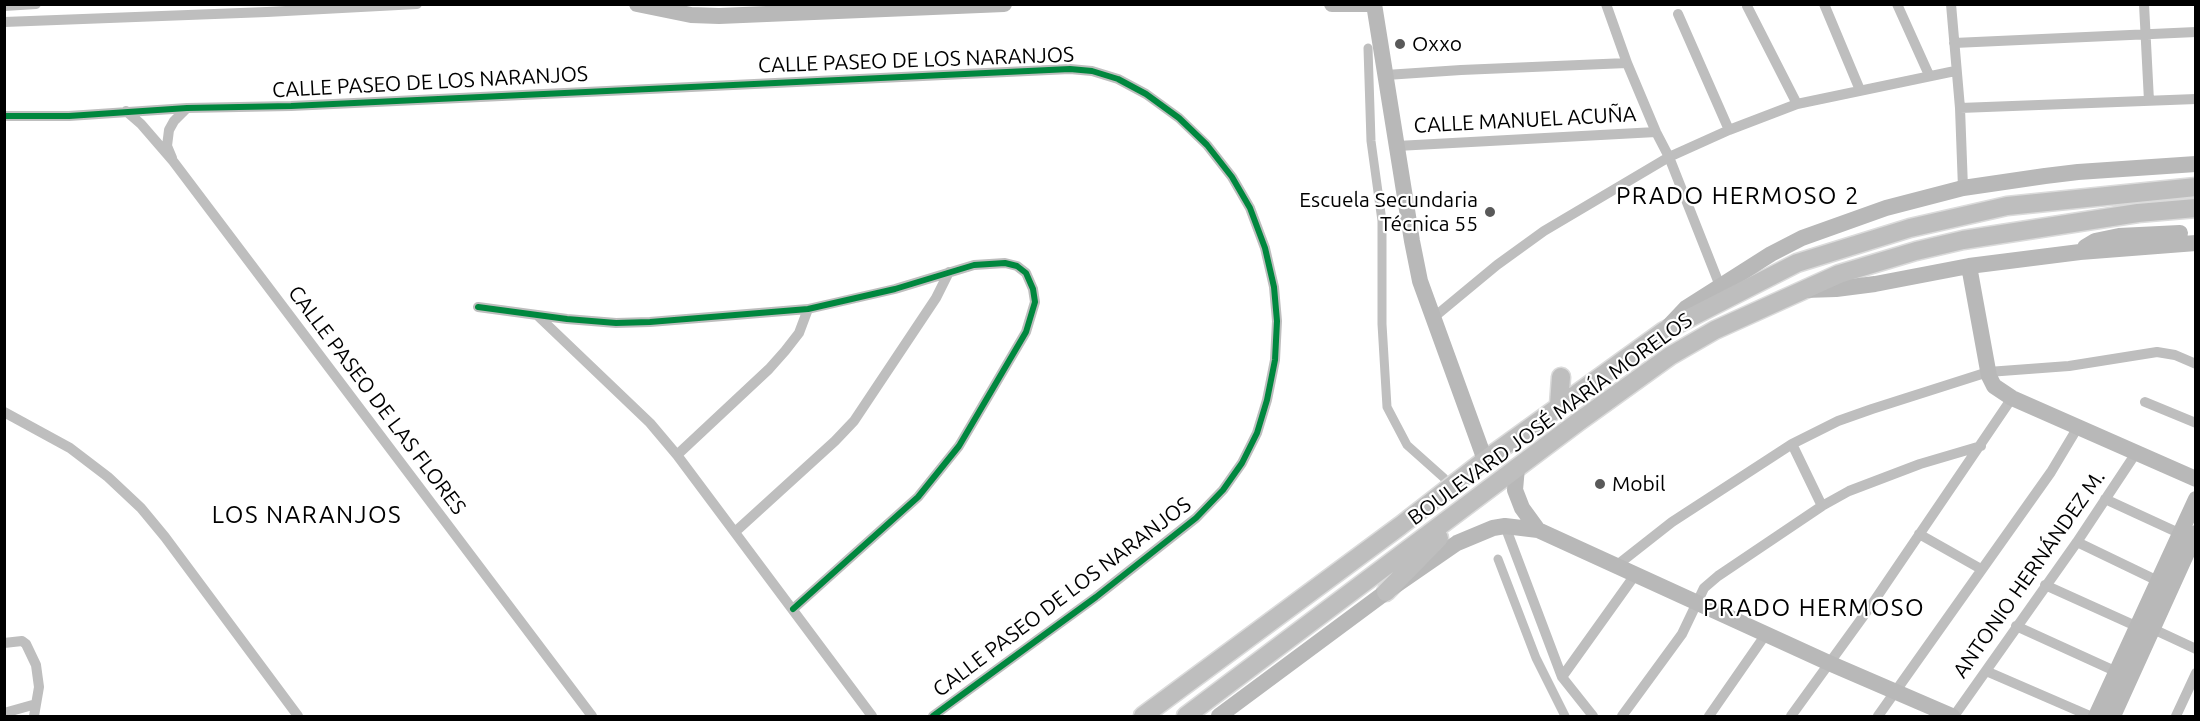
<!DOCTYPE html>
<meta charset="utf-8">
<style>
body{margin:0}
#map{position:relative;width:2200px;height:721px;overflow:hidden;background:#fff;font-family:Ubuntu,sans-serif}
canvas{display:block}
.frame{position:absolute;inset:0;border:6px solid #000;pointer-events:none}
</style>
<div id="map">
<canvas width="2200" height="721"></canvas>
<div class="frame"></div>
</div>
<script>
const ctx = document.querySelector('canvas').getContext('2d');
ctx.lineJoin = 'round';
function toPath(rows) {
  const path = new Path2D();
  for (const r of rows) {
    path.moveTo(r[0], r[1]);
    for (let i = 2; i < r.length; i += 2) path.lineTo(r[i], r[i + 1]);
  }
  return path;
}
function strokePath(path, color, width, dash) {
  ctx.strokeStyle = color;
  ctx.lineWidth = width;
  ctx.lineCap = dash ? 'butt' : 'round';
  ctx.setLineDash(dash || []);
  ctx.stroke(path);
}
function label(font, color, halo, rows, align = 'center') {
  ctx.font = font + ' Ubuntu,sans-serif';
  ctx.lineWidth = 4.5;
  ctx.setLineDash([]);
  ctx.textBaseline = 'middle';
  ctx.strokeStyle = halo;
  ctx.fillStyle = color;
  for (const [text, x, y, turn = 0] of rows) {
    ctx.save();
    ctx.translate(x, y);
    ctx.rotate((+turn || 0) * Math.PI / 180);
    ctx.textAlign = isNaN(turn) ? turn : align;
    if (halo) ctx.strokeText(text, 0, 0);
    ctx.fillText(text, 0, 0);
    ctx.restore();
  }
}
const canal = toPath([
 [1368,48,1371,141,1382,221,1382,324,1387,407,1407,445,1444,478],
 [1498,559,1536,658,1565,716]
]);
const street = toPath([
 [1606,4,1627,63,1656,132,1669,157,1720,286],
 [1824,4,1860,90],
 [1897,4,1929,75],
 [1951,4,1960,108,1963,188],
 [2144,4,2149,101],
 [4,6,36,4],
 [1747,6,1797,104],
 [1678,14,1729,130],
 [4,22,267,12,417,4],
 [1954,43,2196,32],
 [1386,75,1461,70,1627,63],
 [1960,108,2196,99],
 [126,111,141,124,173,161,592,716],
 [4,116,69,116,187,108,291,106,1070,69,1092,71,1118,79,1146,94,1179,118,1207,145,1232,177,1250,208,1265,248,1274,287,1277,321,1275,360,1267,400,1257,433,1242,463,1223,490,1196,518,1096,597,933,716],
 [1397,146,1656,132],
 [172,158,167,146,169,130,174,121,187,108],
 [478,307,567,319,616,323,650,322,808,309,895,289,974,265,1005,263,1017,266,1026,273,1033,289,1035,302,1026,332,959,446,918,497,793,609],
 [538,316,650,423,677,455,872,716],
 [1433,318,1497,265,1544,231,1669,157,1729,130,1797,104,1955,71],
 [2145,402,2196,423],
 [4,412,70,448,108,477,141,508,165,537,298,716],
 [1792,444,1822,506],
 [677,455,769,369,785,351,799,333,808,309],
 [2105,499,2181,534],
 [1505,526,1562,677,1593,716],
 [735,532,835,441,854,421,936,298,949,272],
 [1919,534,1981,569],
 [2077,542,2158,581],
 [1616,566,1672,522,1792,444,1838,421,1872,409,1988,372,2069,366,2157,352,2175,355,2196,364],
 [2045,585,2138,627],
 [2016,626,2117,672],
 [2153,629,2196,649],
 [4,643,22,641,26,644,36,665,39,687,34,716],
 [1986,671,2090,716],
 [1562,677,1635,575],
 [4,713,36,704],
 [1622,716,1682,634,1704,588,1718,576,1822,506,1849,491,1920,464,1981,446],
 [1709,716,1766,634],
 [1791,716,1870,607,2012,398],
 [1878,716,2051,472,2078,427],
 [1954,716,2077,542,2136,453],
 [2176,716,2196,673]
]);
const secondary = toPath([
 [637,4,691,15,719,16,1004,4],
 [1332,4,1367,4],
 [1374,4,1412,241,1420,281,1485,460],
 [2085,247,2095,241,2119,236,2180,233],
 [1969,266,1989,376,1994,386,2012,398,2196,479],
 [1805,290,1836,289,1875,284,1969,266,2080,252,2196,243],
 [1669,326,1686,308,1771,254,1802,238,1886,208,1963,188,2045,176,2078,172,2196,164],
 [1517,467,1515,490,1522,508,1538,530,1829,663,1952,716],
 [1219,716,1386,592,1457,543,1493,528,1505,526,1538,530],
 [2096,716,2196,499],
 [2113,716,2196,533]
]);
const primary = toPath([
 [1559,405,1561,377],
 [1386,592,1439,538],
 [1143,716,1400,526,1485,460,1664,331,1797,263,1910,228,2007,206,2196,187],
 [1186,716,1578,422,1670,356,1715,330,1839,274,1916,251,1963,240,2138,213,2196,208]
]);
const cycleway = toPath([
 [4,116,69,116,187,108,291,106,1070,69,1092,71,1118,79,1146,94,1179,118,1207,145,1232,177,1250,208,1265,248,1274,287,1277,321,1275,360,1267,400,1257,433,1242,463,1223,490,1196,518,1096,597,933,716],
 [478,307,567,319,616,323,650,322,808,309,895,289,974,265,1005,263,1017,266,1026,273,1033,289,1035,302,1026,332,959,446,918,497,793,609]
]);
const markers = [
 [1400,44,6,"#595959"],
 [1490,212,6,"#595959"],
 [1600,484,6,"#595959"]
];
const poiNames = [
 ["Oxxo",1412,44],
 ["Escuela Secundaria",1478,200,"right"],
 ["Técnica 55",1478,224,"right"],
 ["Mobil",1612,484]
];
const streetNames = [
 ["CALLE PASEO DE LOS NARANJOS",916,60,-2],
 ["CALLE PASEO DE LOS NARANJOS",430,82,-3],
 ["CALLE MANUEL ACUÑA",1525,120,-3],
 ["CALLE PASEO DE LAS FLORES",377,400,53],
 ["BOULEVARD JOSÉ MARÍA MORELOS",1550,419,-36],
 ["ANTONIO HERNÁNDEZ M.",2029,574,-55],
 ["CALLE PASEO DE LOS NARANJOS",1062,597,-37]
];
const quarterNames = [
 ["PRADO HERMOSO 2",1738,196],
 ["LOS NARANJOS",307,515],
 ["PRADO HERMOSO",1814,608]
];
strokePath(canal, '#bfbfbf', 9);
strokePath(primary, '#dbdbdb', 21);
strokePath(street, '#bebebe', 10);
strokePath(secondary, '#b8b8b8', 16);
strokePath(primary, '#bebebe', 18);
strokePath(cycleway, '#00873e', 6);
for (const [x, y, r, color] of markers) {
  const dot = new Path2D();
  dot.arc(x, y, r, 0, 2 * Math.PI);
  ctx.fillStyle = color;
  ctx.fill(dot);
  strokePath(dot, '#fff', 2);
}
label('21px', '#000', '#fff', poiNames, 'left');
label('21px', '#000', '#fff', streetNames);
ctx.letterSpacing = '1.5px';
label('24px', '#000', '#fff', quarterNames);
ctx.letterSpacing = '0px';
</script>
